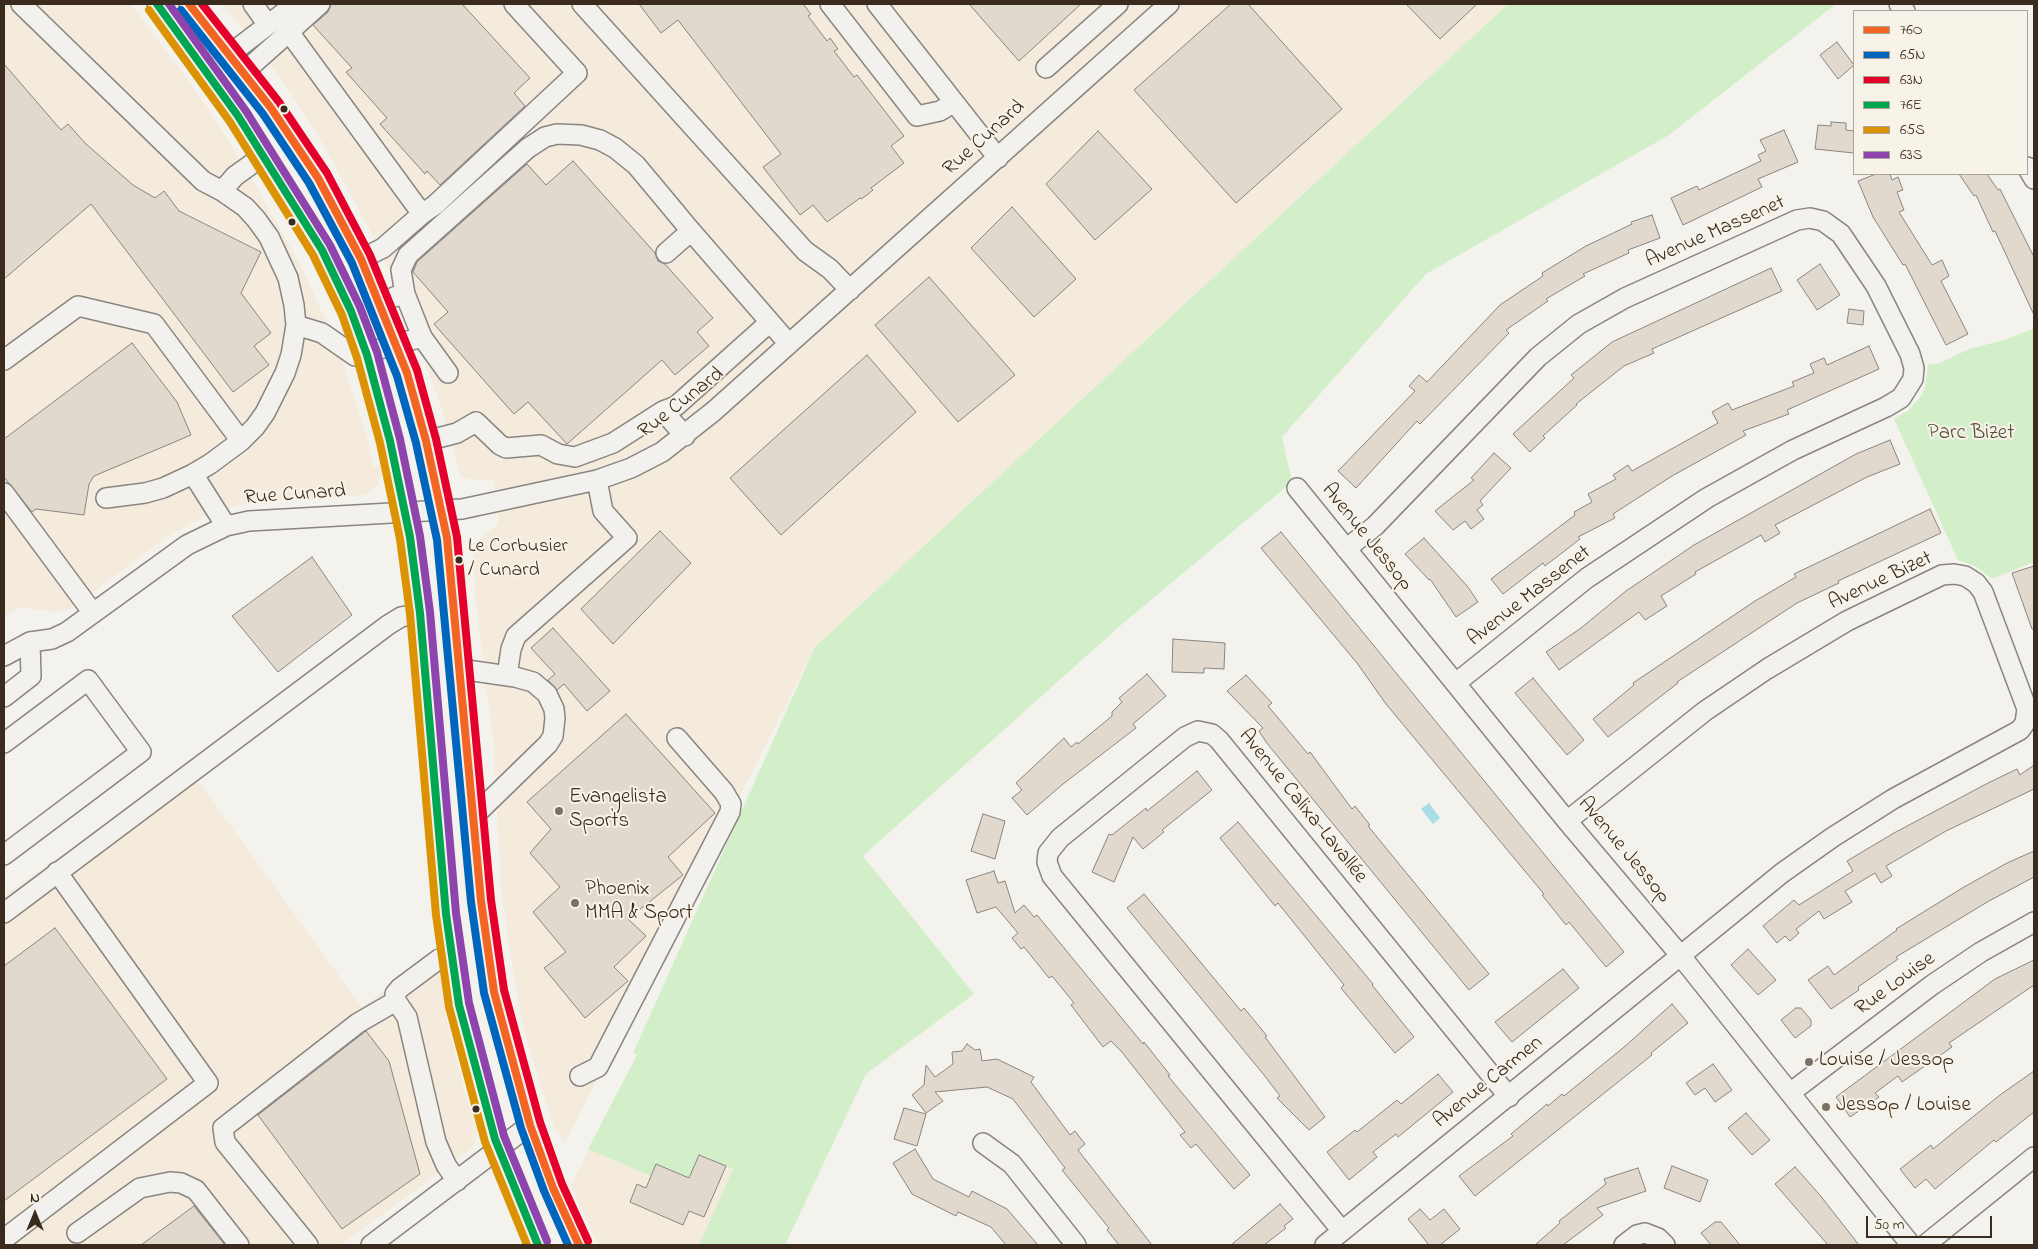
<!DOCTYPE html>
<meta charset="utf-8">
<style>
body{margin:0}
#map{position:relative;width:2038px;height:1249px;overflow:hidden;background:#f4f2ec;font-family:"Indie Flower",sans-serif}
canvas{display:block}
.frame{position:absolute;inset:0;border:5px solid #3b2a1e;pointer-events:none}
.legend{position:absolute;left:1853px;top:10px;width:175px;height:165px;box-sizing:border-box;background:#f7f3e8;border:1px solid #aca397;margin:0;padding:6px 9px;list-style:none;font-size:15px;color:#3b2a1e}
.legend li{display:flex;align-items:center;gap:10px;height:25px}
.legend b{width:25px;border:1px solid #aca397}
.north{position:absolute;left:10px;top:1189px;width:50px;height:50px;-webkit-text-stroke:4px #f7f3e8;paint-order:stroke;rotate:0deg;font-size:14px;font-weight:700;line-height:20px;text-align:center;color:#3b2a1e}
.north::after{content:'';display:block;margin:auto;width:18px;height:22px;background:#3b2a1e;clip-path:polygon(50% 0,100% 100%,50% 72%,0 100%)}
.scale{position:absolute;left:1866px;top:1216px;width:126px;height:22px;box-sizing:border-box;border:2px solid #3b2a1e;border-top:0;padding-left:6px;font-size:15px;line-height:18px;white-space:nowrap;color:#3b2a1e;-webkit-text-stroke:4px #f7f3e8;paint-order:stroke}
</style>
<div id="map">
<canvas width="2038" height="1249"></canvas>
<div class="frame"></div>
<ul class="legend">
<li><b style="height:6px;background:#f26522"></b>76O</li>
<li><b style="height:6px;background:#0065bd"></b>65N</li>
<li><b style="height:6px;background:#e4002b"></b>63N</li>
<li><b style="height:6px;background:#00a651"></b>76E</li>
<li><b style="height:6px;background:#db9304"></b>65S</li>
<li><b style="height:6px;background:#8e44ad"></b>63S</li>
</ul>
<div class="north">N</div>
<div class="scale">50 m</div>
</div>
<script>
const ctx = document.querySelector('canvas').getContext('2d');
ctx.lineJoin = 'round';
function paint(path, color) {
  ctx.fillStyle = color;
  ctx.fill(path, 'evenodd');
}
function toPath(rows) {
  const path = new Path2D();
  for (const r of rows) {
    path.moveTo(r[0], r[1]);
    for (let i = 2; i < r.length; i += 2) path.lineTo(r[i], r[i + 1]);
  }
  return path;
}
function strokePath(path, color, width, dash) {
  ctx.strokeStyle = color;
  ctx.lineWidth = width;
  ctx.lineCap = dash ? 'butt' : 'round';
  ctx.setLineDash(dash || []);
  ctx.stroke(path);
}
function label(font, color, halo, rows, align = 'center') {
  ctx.font = font + ' "Indie Flower",sans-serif';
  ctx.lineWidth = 4;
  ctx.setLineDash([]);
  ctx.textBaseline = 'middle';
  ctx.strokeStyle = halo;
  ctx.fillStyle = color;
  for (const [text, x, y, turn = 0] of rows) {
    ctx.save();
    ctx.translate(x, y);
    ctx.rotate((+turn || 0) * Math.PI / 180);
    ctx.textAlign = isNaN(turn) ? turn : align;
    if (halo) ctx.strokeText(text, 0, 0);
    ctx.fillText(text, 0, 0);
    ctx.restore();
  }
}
const built = toPath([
 [4,4,131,4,206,105,253,181,301,266,338,348,367,436,373,467,380,465,381,476,378,485,364,495,253,502,214,512,171,534,70,609,55,612,22,607,10,612,4,618],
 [222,4,1508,4,815,647,565,1143,554,1128,521,1020,501,892,494,747,475,595,473,544,499,524,493,481,461,478,440,403,400,296,371,232,323,144,294,98,266,58],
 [187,765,362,1008,436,949,446,1017,466,1098,477,1128,475,1143,471,1149,341,1245,4,1245,4,896],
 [637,1055,733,1169,699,1245,598,1245,571,1185]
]);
const green = toPath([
 [1508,4,1836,4,1669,135,1426,274,1282,437,1292,482,1121,625,863,856,974,994,866,1074,785,1245,699,1245,733,1169,699,1155,689,1178,656,1164,651,1176,588,1149,637,1055,633,1053,815,647],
 [2034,328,2034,562,1992,579,1977,567,1958,560,1894,419,1909,410,1923,393,1926,383,1928,364,1940,363,1969,349,2008,339]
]);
const water = toPath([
 [1429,803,1440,818,1433,824,1421,809]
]);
const building = toPath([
 [331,4,462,4,530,78,514,93,525,106,440,185,427,171,425,174,380,124,387,118,346,72,352,68,313,25,328,12,331,4],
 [639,4,803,4,811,14,808,16,827,41,830,38,838,49,834,51,854,77,857,75,904,136,891,146,904,163,871,188,873,190,867,195,861,199,860,198,827,222,813,205,800,215,763,167,781,154,678,20,661,33,639,4],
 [969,4,1081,4,1019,61,969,4],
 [1231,4,1248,4,1342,109,1236,203,1134,90,1231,4],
 [1406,4,1477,4,1440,39,1406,4],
 [1837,42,1854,65,1838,79,1820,55,1837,42],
 [4,64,61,130,68,124,86,144,133,185,155,198,164,191,179,211,261,252,241,293,271,333,254,346,269,365,233,392,91,204,4,279,4,64],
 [1831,122,1846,123,1846,130,1854,131,1854,153,1815,149,1818,125,1831,126,1831,122],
 [1784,130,1798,162,1758,179,1762,187,1683,225,1671,198,1697,186,1699,190,1761,161,1758,155,1766,151,1760,140,1784,130],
 [1098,131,1152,189,1095,240,1046,184,1098,131],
 [573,161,655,253,658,261,665,264,713,318,697,332,709,346,675,375,662,360,567,444,528,402,514,414,496,394,434,324,448,312,413,272,417,262,527,164,546,185,573,161],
 [1876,174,1890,174,1892,180,1898,177,1903,190,1897,192,1904,210,1899,212,1932,265,1942,260,1949,276,1941,281,1968,334,1946,345,1905,264,1903,265,1873,217,1858,181,1876,174],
 [1959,174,1987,174,1998,190,2000,189,2034,257,2034,315,1995,231,1993,232,1976,195,1974,196,1959,174],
 [1012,207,1076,279,1034,317,971,248,1012,207],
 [1652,215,1660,238,1628,250,1629,253,1583,274,1585,276,1546,299,1548,301,1506,330,1509,333,1420,424,1417,421,1356,488,1338,471,1415,391,1409,386,1419,375,1427,382,1500,305,1543,276,1542,273,1586,246,1632,224,1631,222,1652,215],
 [1820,264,1840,295,1817,310,1797,280,1820,264],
 [1771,268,1782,291,1652,349,1654,353,1624,366,1576,404,1577,405,1543,436,1545,438,1530,452,1513,434,1574,378,1571,375,1612,342,1771,268],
 [929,277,1015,375,958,422,875,325,929,277],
 [1849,309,1864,311,1863,325,1847,323,1849,309],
 [132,343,177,402,191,435,94,476,89,484,84,515,36,509,32,512,4,477,4,439,132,343],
 [1869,346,1879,369,1787,410,1789,414,1743,431,1746,435,1672,476,1613,514,1615,518,1578,537,1580,539,1545,566,1543,563,1503,594,1491,579,1575,515,1574,512,1592,502,1588,494,1616,479,1613,475,1628,465,1632,471,1718,423,1712,412,1728,403,1732,410,1794,386,1792,382,1814,373,1810,364,1824,358,1827,365,1869,346],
 [867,355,916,412,781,535,730,478,867,355],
 [1890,440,1900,464,1867,477,1775,525,1780,533,1765,542,1761,535,1695,572,1696,574,1661,596,1667,606,1645,620,1639,612,1559,670,1546,652,1581,628,1626,591,1694,545,1856,454,1890,440],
 [1494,453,1511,468,1480,501,1483,505,1477,510,1484,519,1471,529,1465,521,1453,530,1435,511,1474,480,1471,478,1494,453],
 [1930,509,1941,533,1838,581,1839,583,1797,603,1677,682,1678,683,1608,737,1593,719,1634,685,1633,683,1755,601,1796,577,1794,574,1930,509],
 [660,531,691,563,613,644,581,609,660,531],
 [1281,532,1624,952,1606,967,1569,922,1566,925,1542,895,1544,894,1386,704,1357,663,1261,548,1281,532],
 [1424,538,1468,587,1478,602,1456,617,1430,579,1429,580,1405,554,1424,538],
 [312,557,352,615,278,672,232,616,312,557],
 [2034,566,2034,629,2032,629,2012,573,2034,566],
 [553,628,610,691,587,711,564,684,557,690,548,680,555,674,531,648,553,628],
 [1173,639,1225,643,1224,669,1204,668,1204,673,1172,672,1173,639],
 [1147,674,1166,696,1133,724,1136,728,1063,784,1027,815,1012,798,1022,790,1016,783,1064,738,1071,747,1077,742,1078,744,1112,716,1112,712,1122,702,1119,698,1147,674],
 [1246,675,1272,703,1268,706,1308,754,1310,752,1352,809,1355,806,1370,825,1368,826,1489,974,1469,990,1266,742,1259,731,1263,728,1227,691,1246,675],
 [1533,678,1584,740,1567,755,1515,693,1533,678],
 [626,714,715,813,668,857,683,875,628,919,646,936,614,967,628,981,585,1018,544,968,566,952,533,912,560,887,530,853,551,829,527,802,626,714],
 [2034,765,2034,789,1946,831,1886,866,1892,876,1881,883,1875,873,1845,891,1852,902,1824,919,1819,911,1796,929,1799,933,1790,941,1785,936,1777,943,1763,926,1794,900,1799,905,1853,871,1847,861,1894,833,1988,783,2017,769,2020,775,2034,765],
 [1197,771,1212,790,1162,830,1164,832,1143,849,1133,837,1114,882,1092,872,1109,834,1112,835,1146,808,1147,811,1197,771],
 [983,814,1005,821,995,859,971,851,983,814],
 [1238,822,1373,984,1372,985,1414,1037,1395,1053,1341,988,1344,985,1278,903,1275,906,1220,838,1238,822],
 [2034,851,2034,877,1989,901,1896,957,1898,959,1858,987,1859,990,1831,1009,1808,980,1828,966,1834,975,1897,930,1896,929,1964,887,2007,863,2034,851],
 [994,871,998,883,1005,881,1015,913,1024,905,1034,917,1037,915,1143,1044,1144,1042,1170,1075,1168,1076,1250,1175,1234,1189,1196,1144,1191,1148,1180,1135,1185,1132,1121,1051,1111,1041,1103,1047,1071,1005,1074,1003,1052,976,1049,978,1024,947,1021,949,1012,938,1018,933,996,907,977,913,966,880,994,871],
 [1144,894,1241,1011,1244,1008,1267,1036,1265,1037,1325,1117,1309,1130,1277,1098,1280,1096,1264,1075,1127,908,1144,894],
 [55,928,167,1079,4,1201,4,966,55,928],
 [1748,949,1776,980,1758,995,1731,965,1748,949],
 [2034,960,2034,985,1949,1043,1952,1047,1902,1082,1898,1076,1875,1093,1879,1097,1850,1117,1836,1097,1995,979,2034,960],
 [1563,969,1579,988,1512,1042,1495,1022,1563,969],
 [1672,1004,1688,1023,1651,1053,1652,1055,1475,1196,1459,1176,1513,1136,1511,1134,1547,1104,1548,1106,1562,1094,1564,1096,1623,1048,1672,1004],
 [1796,1008,1801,1008,1811,1020,1811,1026,1795,1038,1781,1020,1796,1008],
 [366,1031,389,1061,420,1174,342,1229,258,1115,366,1031],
 [967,1044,975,1050,980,1049,982,1061,997,1059,1034,1077,1031,1082,1070,1135,1075,1131,1085,1144,1078,1150,1152,1245,1119,1245,1107,1230,1109,1228,1062,1170,1065,1168,1013,1099,987,1087,935,1092,943,1101,926,1113,912,1095,924,1085,926,1065,935,1077,953,1064,952,1052,962,1051,967,1044],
 [1713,1064,1732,1090,1715,1102,1705,1088,1695,1095,1686,1083,1713,1064],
 [2034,1071,2034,1112,1996,1142,1994,1140,1935,1189,1926,1179,1915,1188,1900,1169,1931,1145,1933,1149,2000,1095,2034,1071],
 [1438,1074,1453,1092,1398,1137,1396,1134,1373,1152,1377,1157,1349,1180,1327,1152,1355,1130,1357,1132,1397,1100,1401,1104,1438,1074],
 [904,1108,926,1114,917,1146,894,1139,904,1108],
 [1746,1113,1770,1140,1752,1155,1728,1128,1746,1113],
 [915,1149,933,1179,969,1197,972,1191,1007,1209,1038,1245,1006,1245,991,1227,958,1212,956,1216,912,1194,893,1163,915,1149],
 [699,1155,726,1166,704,1217,689,1211,683,1225,630,1202,637,1184,646,1188,656,1164,689,1178,699,1155],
 [1672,1166,1708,1180,1700,1202,1664,1188,1672,1166],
 [1795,1167,1819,1194,1859,1245,1828,1245,1775,1184,1795,1167],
 [1638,1168,1646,1191,1597,1208,1603,1215,1563,1245,1535,1245,1560,1223,1559,1221,1606,1184,1604,1179,1638,1168],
 [1280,1204,1293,1219,1284,1226,1286,1228,1264,1245,1231,1245,1280,1204],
 [194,1206,225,1245,141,1245,194,1206],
 [1420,1209,1430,1220,1444,1209,1460,1229,1440,1245,1429,1245,1408,1219,1420,1209],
 [1715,1222,1721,1222,1740,1245,1711,1245,1701,1233,1715,1222]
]);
const minor = toPath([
 [21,4,203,181,222,191,235,176,263,156],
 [157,4,238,116,322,250,351,311,367,355,390,441,410,537,420,613,446,914,459,1005,470,1052,495,1139,538,1245],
 [189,4,271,108,318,178,361,259,385,314,407,373,426,441,447,538,481,901,494,992,530,1125,553,1188,579,1245],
 [582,4,805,251,830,269,850,290],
 [830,4,917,116,940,111,953,103],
 [877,4,998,158],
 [1899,4,1905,11],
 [268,25,295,4],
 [289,32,320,4],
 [230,54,268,25,253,4],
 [1046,68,1118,4],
 [244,72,289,32,422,214,383,248,361,259],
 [2027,167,2034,179],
 [422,214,435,205,577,73,514,4],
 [666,253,691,231,770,322],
 [405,294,401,270,408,255,528,148,545,137,557,134,581,135,600,140,615,148,636,165,691,231],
 [296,325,322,333,355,356,422,337,405,294,394,297],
 [422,337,448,373],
 [4,360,78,306,154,324,241,441],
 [663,411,676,406,770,322,789,344],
 [426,441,457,433,476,422,500,445,506,448,541,445,558,454,575,457,613,443,663,411,685,436],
 [193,474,226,526],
 [1297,488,1567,821,1680,955,1911,1245],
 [4,493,93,613],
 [106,498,145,493,163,488,193,474,210,464,241,441,255,427,265,413,285,373,291,355,296,325,294,305,288,278,269,237,256,219,245,207,222,191],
 [1346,549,1375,526,1538,357,1579,324,1625,298,1797,220,1810,218,1823,221,1841,234,1876,286,1910,354,1914,368,1913,379,1901,398,1886,407,1793,450,1707,498,1587,578,1456,683],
 [4,656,30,642,52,639,67,632,187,545,226,526,249,521,462,509,597,480,631,468,662,452,714,411,1169,4],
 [460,669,515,677,533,682,547,694,554,709,555,718,553,736,548,744,473,817],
 [507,676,511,649,516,636,627,538,603,511,597,480],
 [4,697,31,676,30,642],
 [4,743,88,680,141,752,4,855],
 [4,913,388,625,401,617,420,613],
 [452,957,439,959,400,988,395,994,396,1001,407,1017,436,1142,446,1165,457,1181],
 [580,1076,598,1067,730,812,731,804,724,792,677,738],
 [1790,1093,1932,985,1981,952,2034,922],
 [983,1143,1012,1164,1076,1245],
 [1342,1231,1052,876,1047,862,1048,853,1060,838,1185,737,1198,731,1212,734,1219,740,1509,1097],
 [77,1233,140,1188,170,1182,181,1183,196,1190,239,1245],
 [4,1239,208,1083,57,872],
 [308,1245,225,1142,223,1128,358,1023,396,1001],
 [371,1245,530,1125],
 [1325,1245,1782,873,1833,837,1893,799,2020,730,2025,723,2027,709,1983,592,1976,583,1965,576,1954,574,1942,575,1847,621,1767,669,1705,711,1567,821],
 [1624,1245,1637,1235,1645,1233,1658,1238,1665,1245],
 [1925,1245,2034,1157]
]);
const bus1 = toPath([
 [189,4,271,108,318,178,361,259,407,373,426,441,447,538,481,901,494,992,530,1125,553,1188,579,1245]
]);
const bus2 = toPath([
 [181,10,263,114,309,183,352,263,397,376,416,443,437,540,471,902,484,993,521,1128,544,1191,568,1245]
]);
const bus3 = toPath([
 [202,4,279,102,327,173,370,255,417,370,436,439,457,537,491,900,504,990,540,1122,562,1184,588,1241]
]);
const bus4 = toPath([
 [157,4,238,116,322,250,351,311,367,355,390,441,410,537,420,613,446,914,459,1005,495,1139,538,1245]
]);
const bus5 = toPath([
 [149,10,230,122,313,255,342,315,357,358,380,443,400,539,410,614,436,915,449,1007,485,1142,527,1245]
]);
const bus6 = toPath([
 [169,4,246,111,330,245,360,307,377,352,400,439,420,536,430,612,456,913,469,1003,504,1136,547,1241]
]);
const markers = [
 [284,109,4.5,"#3b2a1e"],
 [292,222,4.5,"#3b2a1e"],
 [459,560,4.5,"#3b2a1e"],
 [559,811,5,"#7c7066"],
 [575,903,5,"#7c7066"],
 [1809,1062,5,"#7c7066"],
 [1826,1107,5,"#7c7066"],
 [476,1109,4.5,"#3b2a1e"]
];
const busNames = [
 ["Le Corbusier",468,548],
 ["/ Cunard",468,572]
];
const streetNames = [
 ["Rue Cunard",985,139,-42],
 ["Avenue Massenet",1716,233,-24],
 ["Rue Cunard",682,404,-38],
 ["Rue Cunard",295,496,-4],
 ["Avenue Jessop",1366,538,51],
 ["Avenue Bizet",1881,582,-25],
 ["Avenue Massenet",1530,597,-38],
 ["Avenue Calixa-Lavallée",1302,807,51],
 ["Avenue Jessop",1623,851,50],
 ["Rue Louise",1896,985,-36],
 ["Avenue Carmen",1489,1083,-39]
];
const parkNames = [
 ["Parc Bizet",1971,435]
];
const poiNames = [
 ["Evangelista",569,799],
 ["Sports",569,823],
 ["Phoenix",585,891],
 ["MMA & Sport",585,915],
 ["Louise / Jessop",1819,1062],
 ["Jessop / Louise",1836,1107]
];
paint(built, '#f4ebdd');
paint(green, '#d2efca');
paint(water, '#a8dee8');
paint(building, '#e1d9ce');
strokePath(building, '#898580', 1);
strokePath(minor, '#898580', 22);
strokePath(minor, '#f2f1ed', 19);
strokePath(bus1, '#f26522', 8);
strokePath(bus2, '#0065bd', 8);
strokePath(bus3, '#e4002b', 8);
strokePath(bus4, '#00a651', 8);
strokePath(bus5, '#db9304', 8);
strokePath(bus6, '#8e44ad', 8);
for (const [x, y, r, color] of markers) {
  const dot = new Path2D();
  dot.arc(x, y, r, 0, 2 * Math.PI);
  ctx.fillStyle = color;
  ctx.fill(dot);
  strokePath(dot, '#f7f3e8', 2);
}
label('20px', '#3b2a1e', '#f7f3e8', busNames, 'left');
label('21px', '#3b2a1e', '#f7f3e8', streetNames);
label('21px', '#54513b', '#f7f3e8', parkNames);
label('21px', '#3b2a1e', '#f7f3e8', poiNames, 'left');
</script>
